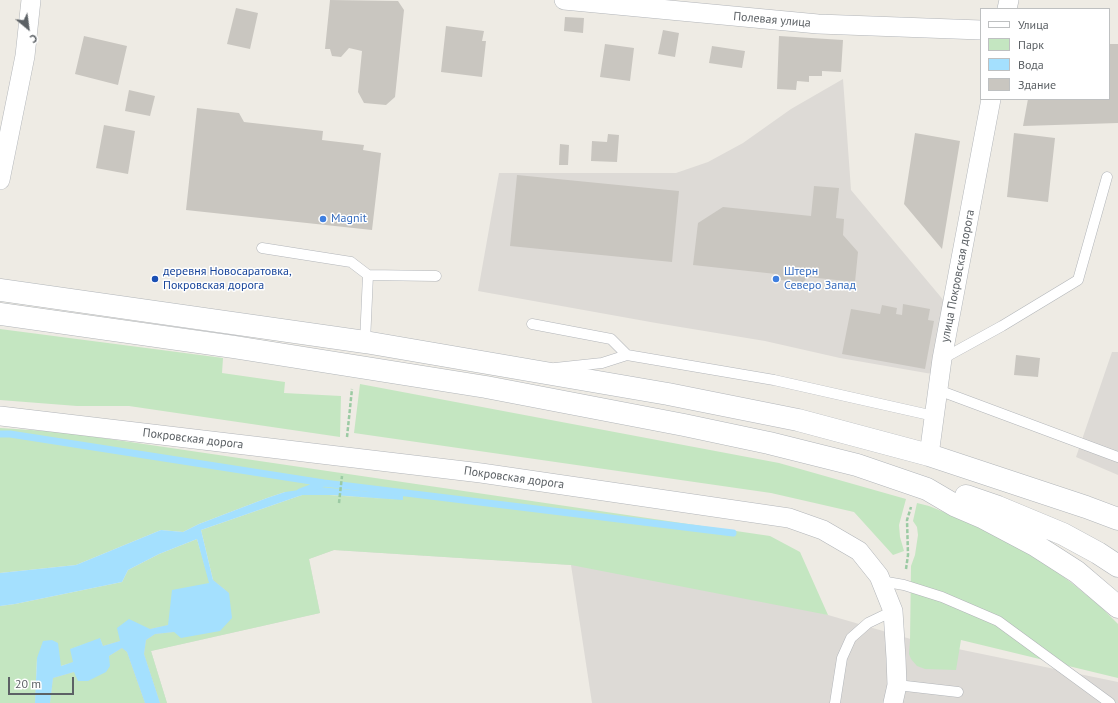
<!DOCTYPE html>
<meta charset="utf-8">
<style>
body{margin:0}
#map{position:relative;width:1118px;height:703px;overflow:hidden;background:#eeebe4;font-family:"PT Sans",sans-serif}
canvas{display:block}
.legend{position:absolute;left:980px;top:8px;width:130px;height:92px;box-sizing:border-box;background:#fff;border:1px solid #bec0c1;margin:0;padding:5px 7px;list-style:none;font-size:12px;color:#5c6165}
.legend li{display:flex;align-items:center;gap:8px;height:20px}
.legend b{width:20px;border:1px solid #bec0c1}
.north{position:absolute;left:8px;top:8px;width:40px;height:40px;-webkit-text-stroke:3px #fff;paint-order:stroke;rotate:151deg;font-size:11px;font-weight:700;line-height:16px;text-align:center;color:#5c6165}
.north::after{content:'';display:block;margin:auto;width:14px;height:18px;background:#5c6165;clip-path:polygon(50% 0,100% 100%,50% 72%,0 100%)}
.scale{position:absolute;left:8px;top:677px;width:66px;height:18px;box-sizing:border-box;border:2px solid #5c6165;border-top:0;padding-left:5px;font-size:12px;line-height:14px;white-space:nowrap;color:#5c6165;-webkit-text-stroke:3px #fff;paint-order:stroke}
</style>
<div id="map">
<canvas width="1118" height="703"></canvas>
<ul class="legend">
<li><b style="height:5px;background:#fff"></b>Улица</li>
<li><b style="height:11px;background:#c4e6c1"></b>Парк</li>
<li><b style="height:11px;background:#a4e0fe"></b>Вода</li>
<li><b style="height:11px;background:#c9c6c0"></b>Здание</li>
</ul>
<div class="north">С</div>
<div class="scale">20 m</div>
</div>
<script>
const ctx = document.querySelector('canvas').getContext('2d');
ctx.lineJoin = 'round';
function paint(path, color) {
  ctx.fillStyle = color;
  ctx.fill(path, 'evenodd');
}
function toPath(rows) {
  const path = new Path2D();
  for (const r of rows) {
    path.moveTo(r[0], r[1]);
    for (let i = 2; i < r.length; i += 2) path.lineTo(r[i], r[i + 1]);
  }
  return path;
}
function strokePath(path, color, width, dash) {
  ctx.strokeStyle = color;
  ctx.lineWidth = width;
  ctx.lineCap = dash ? 'butt' : 'round';
  ctx.setLineDash(dash || []);
  ctx.stroke(path);
}
function label(font, color, halo, rows, align = 'center') {
  ctx.font = font + ' "PT Sans",sans-serif';
  ctx.lineWidth = 3;
  ctx.setLineDash([]);
  ctx.textBaseline = 'middle';
  ctx.strokeStyle = halo;
  ctx.fillStyle = color;
  for (const [text, x, y, turn = 0] of rows) {
    ctx.save();
    ctx.translate(x, y);
    ctx.rotate((+turn || 0) * Math.PI / 180);
    ctx.textAlign = isNaN(turn) ? turn : align;
    if (halo) ctx.strokeText(text, 0, 0);
    ctx.fillText(text, 0, 0);
    ctx.restore();
  }
}
const industrial = toPath([
 [843,79,851,190,945,302,932,374,840,358,765,341,656,323,478,291,499,173,676,173,708,162,743,143,791,109],
 [1112,352,1118,352,1118,475,1076,457],
 [303,527,536,530,914,640,1118,682,1118,703,592,703,571,565,334,550,309,559,320,613,151,651,167,703,0,703]
]);
const green = toPath([
 [0,329,223,358,222,373,285,382,284,393,341,396,340,437,129,406,77,406,0,400],
 [360,384,779,463,906,499,899,525,900,537,904,551,893,555,854,512,771,493,354,433],
 [0,428,62,432,770,536,800,552,828,615,571,565,334,550,309,559,320,613,151,651,167,703,160,703,144,654,146,640,155,634,174,632,229,593,213,580,201,530,302,495,334,495,403,500,285,492,267,498,199,524,183,532,161,530,76,565,0,573],
 [917,503,929,506,961,519,1002,538,1045,563,1073,584,1101,607,1118,624,1118,678,961,640,956,670,925,669,917,666,911,659,909,654,910,641,911,566,915,555,918,535,917,527,913,521],
 [197,539,210,583,169,625,150,629,120,641,103,646,100,639,71,649,74,662,61,666,37,658,35,703,0,703,0,606,15,604,122,582,128,570,159,554],
 [122,648,127,652,145,703,50,703,53,678,74,672,109,656]
]);
const water = toPath([
 [320,487,403,495,403,500,334,495,302,495,201,530,213,580,229,593,232,618,220,631,181,638,174,632,155,634,146,640,144,654,160,703,145,703,127,652,122,648,109,656,110,666,106,672,88,681,78,681,74,672,53,678,50,703,35,703,37,658,43,641,52,640,58,643,61,666,73,662,70,649,100,638,103,646,120,641,117,628,129,619,150,629,168,625,172,590,209,583,197,539,159,554,128,570,122,582,15,604,0,606,0,573,76,565,161,530,183,532,199,524,267,498,285,492]
]);
const stream = toPath([
 [0,434,10,434,324,483,733,533],
 [300,492,324,483]
]);
const building = toPath([
 [330,0,398,1,404,10,395,97,386,105,364,103,358,92,362,51,349,48,341,57,332,56,330,49,325,49],
 [236,8,258,13,250,49,227,44],
 [565,17,584,18,583,33,564,31],
 [446,26,484,31,482,41,486,41,482,77,441,72],
 [663,30,679,33,675,57,658,54],
 [84,36,127,46,118,85,75,74],
 [779,36,843,40,841,72,822,71,822,76,809,76,809,82,797,81,796,90,777,89],
 [605,44,634,48,630,81,600,77],
 [1109,44,1118,44,1118,123,1023,126,1028,99,1109,99],
 [712,46,745,51,742,68,709,63],
 [129,90,155,96,150,116,125,111],
 [197,108,239,113,244,122,323,131,322,140,364,145,363,150,381,153,372,230,186,210],
 [104,125,135,131,128,174,96,168],
 [915,133,960,141,942,249,904,204],
 [1014,133,1055,138,1048,202,1007,197],
 [608,134,619,135,617,162,591,161,592,141,607,142],
 [560,144,569,145,568,165,559,165],
 [517,175,679,191,672,262,510,246],
 [814,186,839,188,836,218,844,219,843,235,858,252,855,282,808,277,803,282,780,280,776,274,693,265,698,223,723,207,811,216],
 [903,304,930,309,928,320,934,321,925,369,842,354,851,309,880,314,882,305,897,308,896,314,902,315],
 [1016,355,1040,358,1038,377,1014,375]
]);
const path = toPath([
 [347,437,352,389],
 [339,503,342,476],
 [906,569,908,555,907,520,911,507]
]);
const service = toPath([
 [262,248,351,262,368,275],
 [532,324,611,339,627,355],
 [365,342,368,275,436,276],
 [942,359,1002,326,1078,280,1107,177],
 [555,368,602,363,627,355,774,380,934,416],
 [938,390,1118,457],
 [881,581,904,585,942,597,998,621,1110,703],
 [897,685,958,692],
 [835,703,842,658,851,638,868,623,893,611]
]);
const minor = toPath([
 [564,0,818,24,981,30],
 [1007,9,1009,0],
 [0,180,25,56,31,0],
 [0,416,481,473,789,518,823,530,859,551,879,576,893,611,896,658,897,685,893,703],
 [929,455,942,359,991,99]
]);
const secondary = toPath([
 [0,290,365,342,668,394,798,420,929,455,1086,507,1118,519],
 [0,314,234,347,486,387,684,425,769,443,857,465,927,489,956,506,984,518,1035,545,1077,572,1118,607],
 [966,496,998,507,1063,534,1098,553,1118,566]
]);
const markers = [
 [323,219,4,"#3f7fe0"],
 [155,279,4,"#1a4fb4"],
 [776,279,4,"#3f7fe0"]
];
const streetNames = [
 ["Полевая улица",772,20,5],
 ["улица Покровская дорога",958,276,-79],
 ["Покровская дорога",193,439,7],
 ["Покровская дорога",514,478,8]
];
const shopNames = [
 ["Magnit",331,219],
 ["Штерн",784,272],
 ["Северо Запад",784,286]
];
const transitNames = [
 ["деревня Новосаратовка,",163,272],
 ["Покровская дорога",163,286]
];
paint(industrial, '#dddad6');
paint(green, '#c4e6c1');
paint(water, '#a4e0fe');
strokePath(stream, '#a4e0fe', 7);
paint(building, '#c9c6c0');
strokePath(service, '#b2b5b9', 11);
strokePath(minor, '#b2b5b9', 20);
strokePath(secondary, '#b1b5b9', 23);
strokePath(path, '#9bcaa3', 2.5, [4, 2]);
strokePath(service, '#fff', 10);
strokePath(minor, '#fff', 19);
strokePath(secondary, '#fff', 22);
for (const [x, y, r, color] of markers) {
  const dot = new Path2D();
  dot.arc(x, y, r, 0, 2 * Math.PI);
  ctx.fillStyle = color;
  ctx.fill(dot);
  strokePath(dot, '#fff', 1.5);
}
label('12px', '#5c6165', '#fff', streetNames);
label('12px', '#366cbe', '#fff', shopNames, 'left');
label('12px', '#164399', '#fff', transitNames, 'left');
</script>
